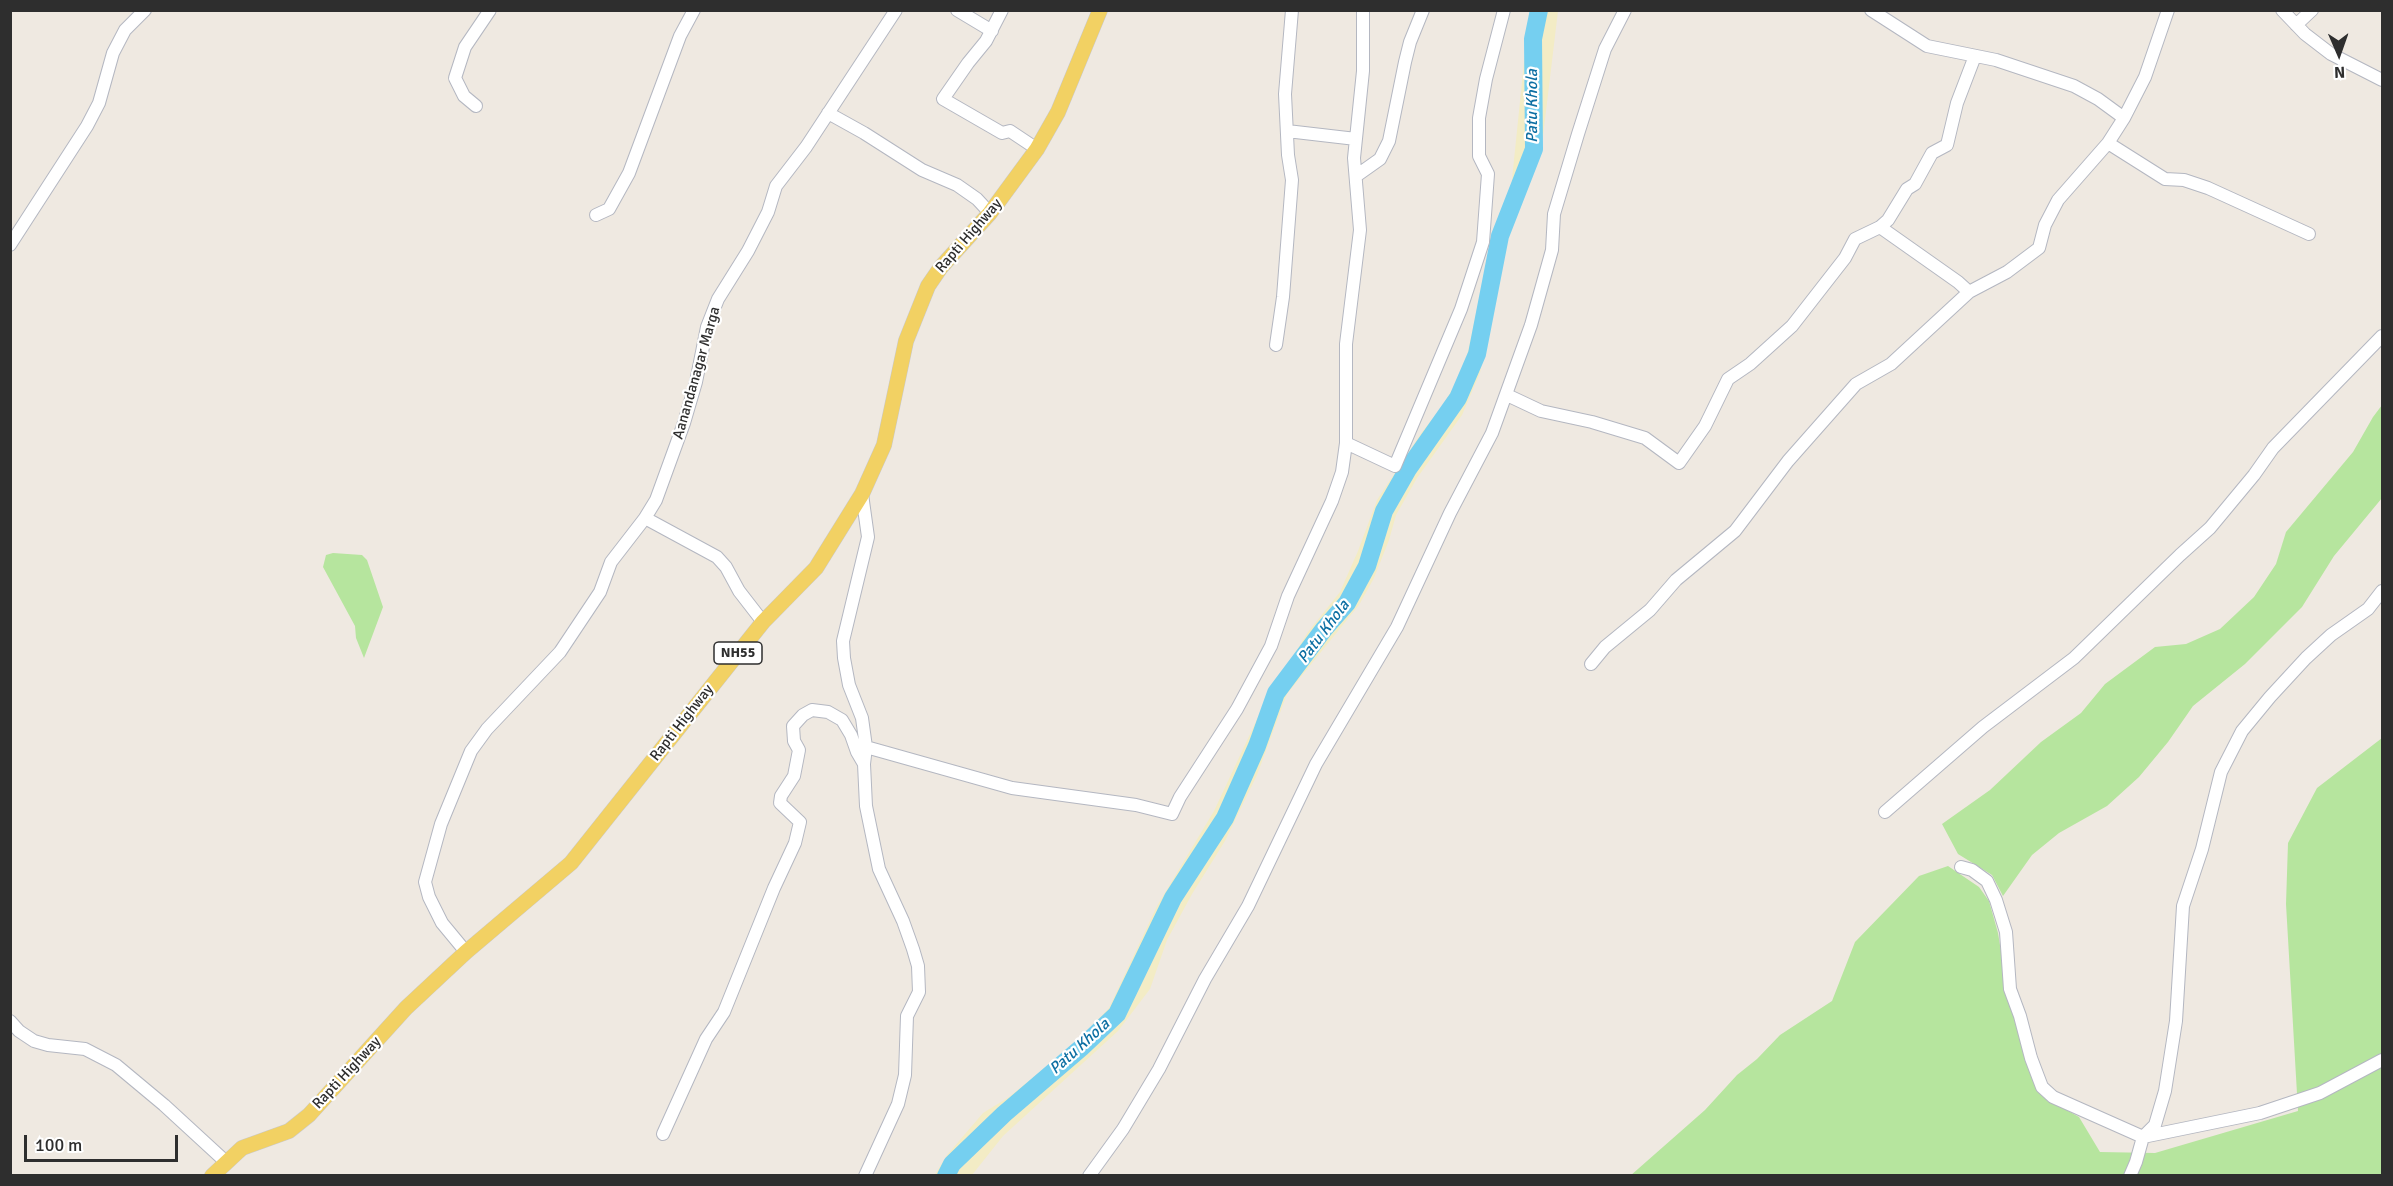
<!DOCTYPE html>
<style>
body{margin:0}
#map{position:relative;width:2393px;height:1186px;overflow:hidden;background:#efe9e1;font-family:Signika,sans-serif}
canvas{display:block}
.frame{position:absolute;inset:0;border:12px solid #2e2e2e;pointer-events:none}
.north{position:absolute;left:2309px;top:24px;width:60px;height:60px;-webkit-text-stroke:4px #fff;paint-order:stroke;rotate:178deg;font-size:16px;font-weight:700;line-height:24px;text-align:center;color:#2e2e2e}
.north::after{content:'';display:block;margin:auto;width:21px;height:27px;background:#2e2e2e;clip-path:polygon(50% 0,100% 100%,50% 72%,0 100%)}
.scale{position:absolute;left:24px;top:1135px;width:154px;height:27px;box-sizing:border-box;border:3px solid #2e2e2e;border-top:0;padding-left:8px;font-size:18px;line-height:21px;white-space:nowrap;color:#2e2e2e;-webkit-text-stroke:4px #fff;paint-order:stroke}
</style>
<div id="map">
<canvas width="2393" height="1186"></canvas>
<div class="frame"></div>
<div class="north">N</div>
<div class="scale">100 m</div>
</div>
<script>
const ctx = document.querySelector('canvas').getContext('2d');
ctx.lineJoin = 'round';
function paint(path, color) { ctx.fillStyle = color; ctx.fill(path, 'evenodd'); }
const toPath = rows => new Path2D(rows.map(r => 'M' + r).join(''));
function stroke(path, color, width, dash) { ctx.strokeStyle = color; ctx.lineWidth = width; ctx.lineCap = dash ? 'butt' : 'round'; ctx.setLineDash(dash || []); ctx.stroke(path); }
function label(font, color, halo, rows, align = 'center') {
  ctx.font = font + ' Signika,sans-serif'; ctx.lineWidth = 4.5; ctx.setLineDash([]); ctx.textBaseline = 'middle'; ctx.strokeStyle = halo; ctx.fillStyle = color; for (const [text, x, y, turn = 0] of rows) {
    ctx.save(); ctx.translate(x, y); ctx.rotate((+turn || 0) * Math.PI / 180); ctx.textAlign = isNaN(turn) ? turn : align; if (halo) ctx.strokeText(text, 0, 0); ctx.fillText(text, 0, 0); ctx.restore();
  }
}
paint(toPath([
 [2382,405,2382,498,2334,556,2302,607,2245,664,2193,706,2168,742,2139,777,2107,806,2059,833,2032,855,2003,896,1992,875,1958,854,1942,824,1990,790,2041,742,2081,713,2105,684,2155,647,2186,644,2220,629,2254,597,2276,564,2286,532,2353,452,2373,417],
 [333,553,362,555,367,560,383,607,364,658,356,638,355,626,323,567,326,555],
 [2382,738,2382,1175,1630,1176,1705,1110,1737,1075,1757,1059,1780,1035,1832,1001,1855,942,1919,876,1948,866,1979,887,1989,901,1998,933,2007,987,2025,1055,2042,1096,2079,1117,2100,1152,2155,1153,2298,1111,2286,904,2288,843,2317,788]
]), '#b6e59e');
paint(toPath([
 [1532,11,1558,11,1543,136,1528,183,1502,246,1480,373,1462,415,1417,478,1396,515,1389,540,1374,578,1359,605,1287,694,1257,775,1225,841,1192,894,1167,940,1150,989,1118,1031,1003,1136,972,1175,934,1176,947,1155,983,1113,1009,1097,1074,1044,1109,1008,1157,906,1214,811,1266,700,1308,632,1340,592,1358,551,1377,500,1422,432,1441,408,1464,370,1488,258,1511,189,1526,43]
]), '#f3ecc5');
stroke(toPath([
 [946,1176,952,1164,1004,1114,1081,1048,1117,1014,1173,898,1225,818,1257,746,1276,693,1324,629,1347,603,1367,566,1384,511,1408,469,1458,398,1477,354,1500,236,1534,149,1533,39,1539,10]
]), '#75cff0', 18);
const minor = toPath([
 [957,10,992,31],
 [1002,10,986,41,968,63,943,99,1002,133,1010,131,1037,149],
 [1871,10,1927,46,1996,60,2074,86,2098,99,2124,118],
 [2282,10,2305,34,2331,54,2382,80],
 [2296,25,2312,10],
 [476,106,464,96,455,78,465,47,490,10],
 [828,113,864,133,922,170,957,185,977,199,990,213],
 [1287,131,1356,139],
 [2108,143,2165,179,2184,180,2208,188,2309,234],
 [1356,176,1380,159,1389,141,1405,62,1410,42,1423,10],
 [596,215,609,209,629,173,680,36,694,10],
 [1880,227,1958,282,1969,292],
 [10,245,87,126,99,103,113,53,125,30,145,10],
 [1276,345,1283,297,1292,180,1288,155,1285,94,1292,10],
 [1507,395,1541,411,1592,422,1645,438,1679,463,1705,426,1728,379,1750,364,1792,326,1845,258,1855,239,1880,227,1888,220,1907,189,1915,184,1932,153,1947,145,1957,103,1975,56],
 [1346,443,1395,466,1461,309,1483,242,1488,174,1479,156,1479,118,1486,79,1504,10],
 [862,494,868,537,843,641,844,658,849,685,862,718,866,747,864,764,866,806,879,869,903,921,913,949,918,966,919,992,907,1016,905,1075,898,1104,865,1176],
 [645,518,717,557,726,567,739,591,763,622],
 [1591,664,1605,647,1650,610,1676,580,1735,531,1788,461,1856,384,1891,364,1969,292,2007,272,2039,248,2045,225,2058,200,2108,143,2124,118,2145,77,2168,10],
 [866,747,1012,788,1136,805,1172,814,1180,797,1237,709,1271,646,1288,596,1332,501,1342,472,1346,443,1346,344,1360,230,1354,158,1363,71,1363,10],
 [1885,812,1983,727,2074,658,2180,555,2210,528,2254,475,2273,448,2382,336],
 [1961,867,1972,870,1987,881,1996,900,2006,932,2010,989,2020,1016,2031,1058,2042,1087,2053,1097,2143,1137,2260,1113,2320,1093,2382,1060],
 [466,952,442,923,429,897,425,882,441,824,471,751,487,729,560,652,600,592,611,562,645,518,656,500,684,423,696,382,707,327,718,299,748,251,768,212,776,186,806,147,896,10],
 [10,1021,19,1031,34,1041,48,1045,85,1049,116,1065,164,1105,226,1162],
 [663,1134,706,1039,724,1012,774,888,795,843,800,822,780,803,781,796,794,776,799,750,794,741,793,726,803,715,812,710,828,712,842,720,851,735,857,752,864,764],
 [1089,1176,1123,1129,1159,1069,1205,979,1248,906,1316,764,1397,627,1450,513,1492,433,1531,325,1552,250,1554,214,1578,134,1605,49,1625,10],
 [2130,1176,2136,1162,2143,1137,2155,1125,2165,1091,2176,1021,2183,906,2202,849,2221,772,2242,731,2270,697,2306,658,2331,635,2368,609,2382,591]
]);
const major = toPath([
 [212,1176,242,1148,289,1131,309,1115,406,1008,466,952,571,863,763,622,816,568,862,494,884,445,906,341,928,286,941,267,990,213,1037,149,1058,112,1100,10]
]);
stroke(minor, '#b4b7c1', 14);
stroke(major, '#c9c9c9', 16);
stroke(minor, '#fff', 12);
stroke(major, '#f2d163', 15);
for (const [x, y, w] of [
 [738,653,48]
]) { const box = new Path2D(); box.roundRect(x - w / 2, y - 11, w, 22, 4.5); ctx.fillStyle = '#fff'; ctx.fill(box); stroke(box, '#2e2e2e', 1.5); }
label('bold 14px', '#2e2e2e', null, [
 ["NH55",738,653]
]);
label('15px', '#2e2e2e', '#fff', [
 ["Rapti Highway",969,236,-49],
 ["Aanandanagar Marga",697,373,-74],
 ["Rapti Highway",682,723,-52],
 ["Rapti Highway",347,1073,-47]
]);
label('italic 16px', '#0d6fa3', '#fff', [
 ["Patu Khola",1533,106,-90],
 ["Patu Khola",1324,632,-53],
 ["Patu Khola",1080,1047,-42]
]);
</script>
